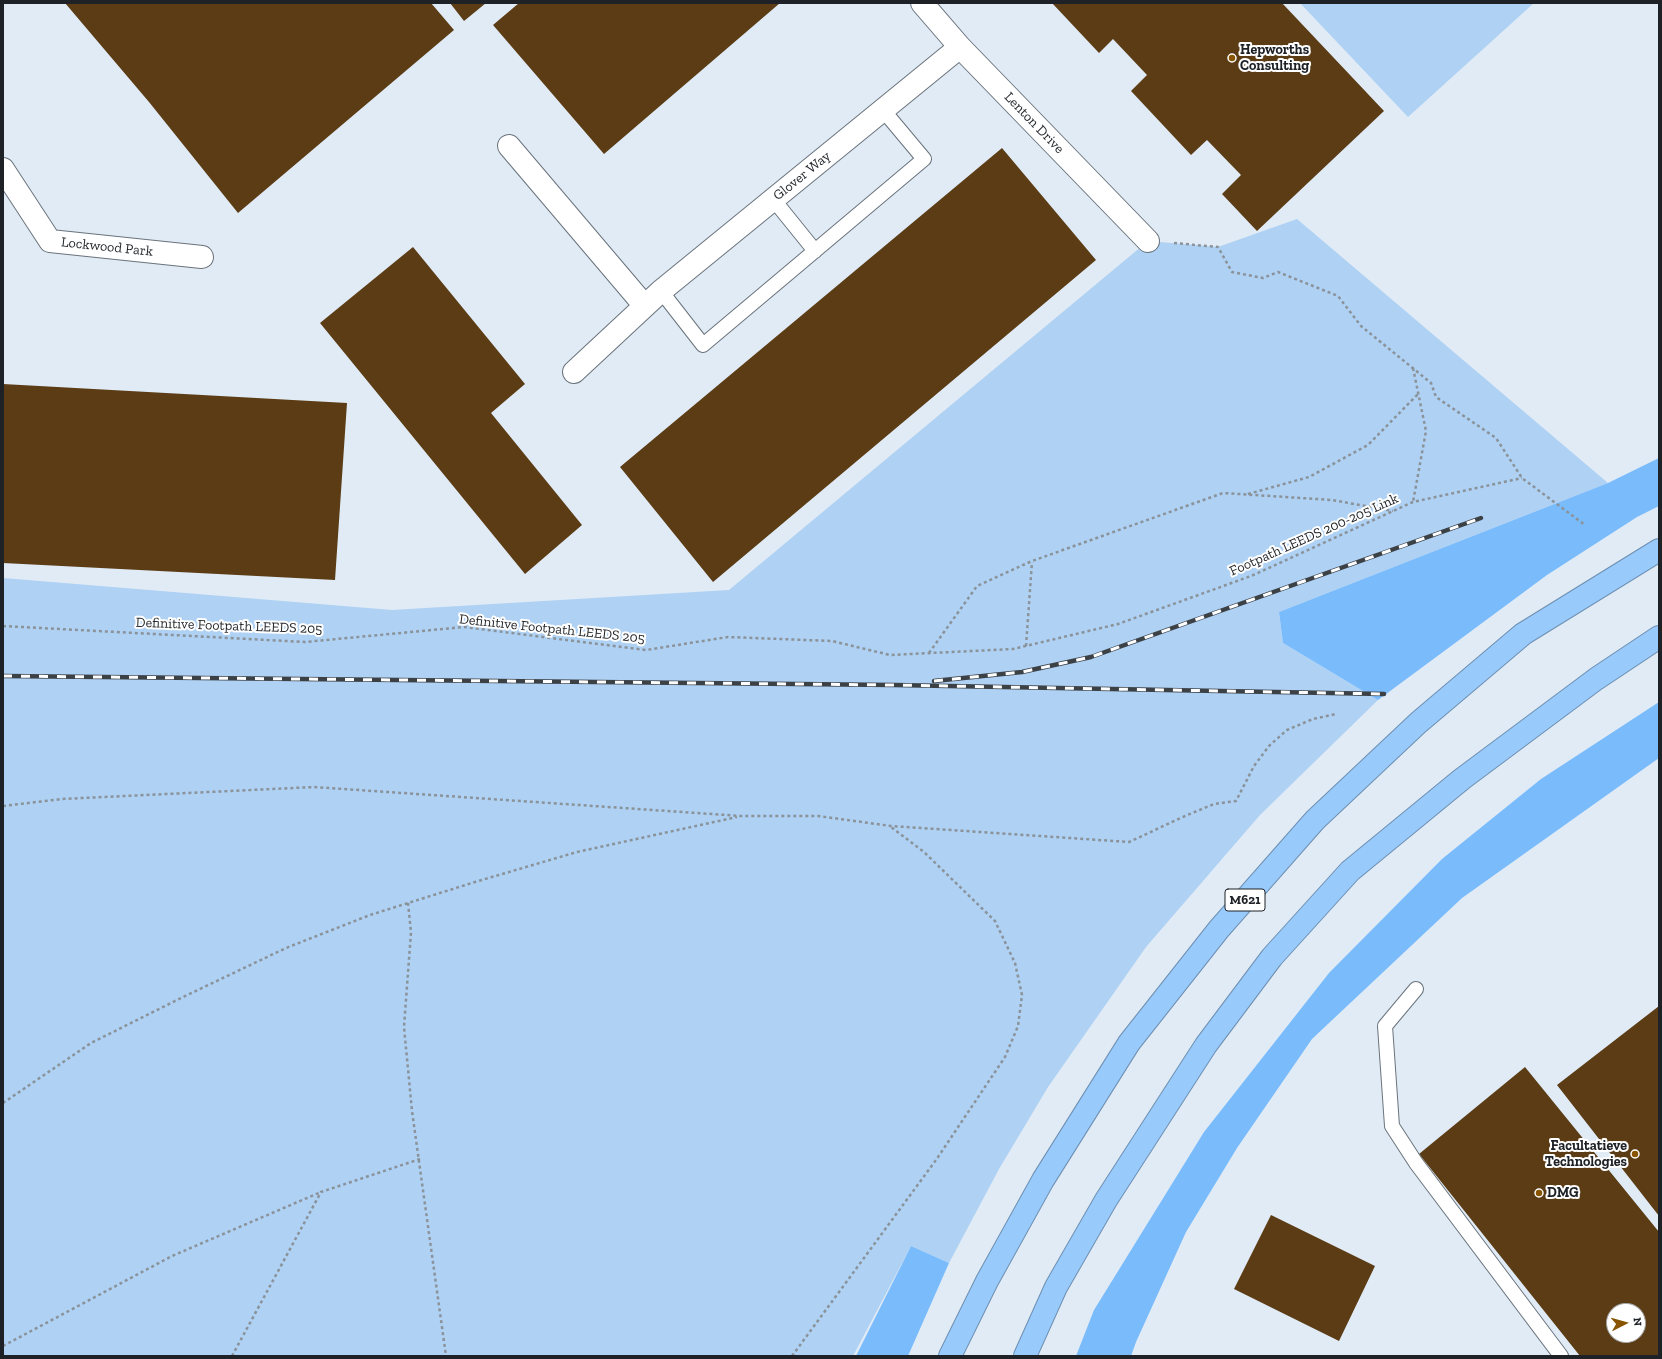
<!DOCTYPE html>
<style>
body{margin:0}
#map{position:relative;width:1662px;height:1359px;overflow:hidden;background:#e0ebf5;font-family:"Zilla Slab",serif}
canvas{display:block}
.frame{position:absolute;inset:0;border:4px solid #1e2226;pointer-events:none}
.north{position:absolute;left:1606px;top:1303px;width:40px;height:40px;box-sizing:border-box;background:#fff;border:1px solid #a5a7a8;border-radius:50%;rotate:84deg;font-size:11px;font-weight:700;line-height:16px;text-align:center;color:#1e2226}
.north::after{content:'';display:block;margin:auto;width:14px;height:18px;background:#885400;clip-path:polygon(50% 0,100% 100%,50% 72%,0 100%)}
</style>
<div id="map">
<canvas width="1662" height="1359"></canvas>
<div class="frame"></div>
<div class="north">N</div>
</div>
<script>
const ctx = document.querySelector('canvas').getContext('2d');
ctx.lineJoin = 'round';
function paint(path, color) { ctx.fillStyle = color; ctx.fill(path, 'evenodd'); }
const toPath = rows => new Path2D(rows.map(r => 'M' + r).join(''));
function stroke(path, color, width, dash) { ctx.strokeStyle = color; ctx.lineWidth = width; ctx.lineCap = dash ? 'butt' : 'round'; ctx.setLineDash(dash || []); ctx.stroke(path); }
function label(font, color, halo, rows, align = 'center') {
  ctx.font = font + ' "Zilla Slab",serif'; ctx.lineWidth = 4; ctx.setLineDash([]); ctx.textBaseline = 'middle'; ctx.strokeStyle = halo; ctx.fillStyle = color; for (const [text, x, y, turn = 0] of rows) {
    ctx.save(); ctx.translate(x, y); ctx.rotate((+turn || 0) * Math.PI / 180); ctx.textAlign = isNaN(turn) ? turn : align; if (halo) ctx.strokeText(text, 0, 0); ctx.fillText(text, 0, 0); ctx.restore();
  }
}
paint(toPath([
 [1300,3,1534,3,1408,117],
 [1297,219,1608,483,1279,612,1283,643,1378,700,1260,815,1146,947,1048,1087,999,1169,949,1263,911,1246,853,1356,3,1356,3,578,392,610,729,590,1148,241,1218,247]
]), '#aed1f4');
paint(toPath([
 [1659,458,1659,506,1637,517,1547,575,1378,700,1283,643,1279,612,1608,483],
 [1659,702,1659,758,1462,898,1312,1039,1237,1148,1186,1232,1136,1342,1131,1356,1076,1356,1094,1310,1204,1132,1329,973,1442,859,1541,779],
 [911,1246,949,1263,908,1356,856,1356]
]), '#79bbfb');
paint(toPath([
 [65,3,431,3,454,30,238,213,149,102],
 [450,3,486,3,464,21],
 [519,3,780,3,604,154,493,25],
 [1052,3,1282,3,1384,111,1257,231,1222,194,1241,175,1207,140,1191,155,1131,91,1147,75,1113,39,1099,53],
 [1002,148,1096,260,713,582,620,467],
 [413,247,525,384,491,413,582,525,525,574,320,323],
 [3,384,347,403,335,580,3,563],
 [1659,1006,1659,1216,1557,1085],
 [1525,1067,1659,1232,1659,1356,1580,1356,1419,1154],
 [1614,1311,1638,1311,1638,1335,1614,1335],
 [1271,1215,1375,1266,1339,1341,1234,1289]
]), '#5b3c15');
const service = toPath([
 [773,199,815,251],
 [661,291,703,345,924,159,883,110],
 [1416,989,1385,1026,1392,1126,1416,1163,1561,1356]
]);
const minor = toPath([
 [922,3,960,47,1148,241],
 [509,146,644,305],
 [3,169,50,241,202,257],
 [574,372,661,291,960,47]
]);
const motorway = toPath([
 [950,1356,987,1281,1043,1180,1129,1043,1219,929,1315,820,1418,723,1523,634,1659,550],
 [1025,1356,1056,1287,1106,1200,1206,1045,1272,957,1350,871,1462,779,1596,679,1659,637]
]);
stroke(service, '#6a737c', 16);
stroke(minor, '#6a737c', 24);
stroke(motorway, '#6d8fb1', 24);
stroke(toPath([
 [1174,243,1218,247,1232,272,1263,278,1278,272,1338,296,1361,326,1431,383,1436,397,1496,438,1522,478,1585,525],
 [1413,368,1426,431,1413,502],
 [1248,494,1309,477,1368,445,1418,394],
 [3,626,305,642,464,627,646,650,728,637,832,641,890,655,1013,649,1118,624,1251,576,1413,502,1522,478],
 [1026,646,1032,562],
 [929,653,977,586,1032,561,1223,493,1332,500,1393,511],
 [3,806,62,799,314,787,741,816,818,816,891,826,1129,842,1185,816,1214,804,1236,801,1254,766,1269,746,1287,730,1313,719,1336,714],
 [408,903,411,932,404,1027,412,1111,446,1356],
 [3,1103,91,1043,181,998,286,948,370,915,475,882,577,852,737,817],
 [3,1346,172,1256,321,1192],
 [232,1356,321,1192,420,1159],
 [792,1356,936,1160,1005,1057,1018,1026,1022,995,1015,963,995,921,924,852,891,827]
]), '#8b939a', 2.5, [3, 3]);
stroke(service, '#fff', 14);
stroke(minor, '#fff', 22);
stroke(motorway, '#98cafc', 22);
const rail = toPath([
 [3,676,894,685,1384,694],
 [934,681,1022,672,1091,657,1481,518]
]);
stroke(rail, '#3c4146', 4.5);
stroke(rail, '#fff', 3, [9]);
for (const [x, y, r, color] of [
 [1232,58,4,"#885400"],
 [1635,1154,4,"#885400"],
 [1539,1193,4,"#885400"]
]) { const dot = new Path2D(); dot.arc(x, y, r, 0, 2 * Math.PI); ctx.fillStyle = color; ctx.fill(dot); stroke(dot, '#fff', 1.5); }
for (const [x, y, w] of [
 [1245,900,40]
]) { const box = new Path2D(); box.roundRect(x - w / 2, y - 11, w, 22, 3); ctx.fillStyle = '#fff'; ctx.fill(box); stroke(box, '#1e2226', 1); }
label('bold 13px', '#1e2226', null, [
 ["M621",1245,900]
]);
label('bold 14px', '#1e2226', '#fff', [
 ["Hepworths",1240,50],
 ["Consulting",1240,66],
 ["Facultatieve",1627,1146,"right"],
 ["Technologies",1627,1162,"right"],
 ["DMG",1547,1193]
], 'left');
label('14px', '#1e2226', '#fff', [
 ["Lenton Drive",1034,123,46],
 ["Glover Way",802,176,-39],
 ["Lockwood Park",107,247,6],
 ["Footpath LEEDS 200-205 Link",1314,535,-24],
 ["Definitive Footpath LEEDS 205",229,626,2],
 ["Definitive Footpath LEEDS 205",552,629,6]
]);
</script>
